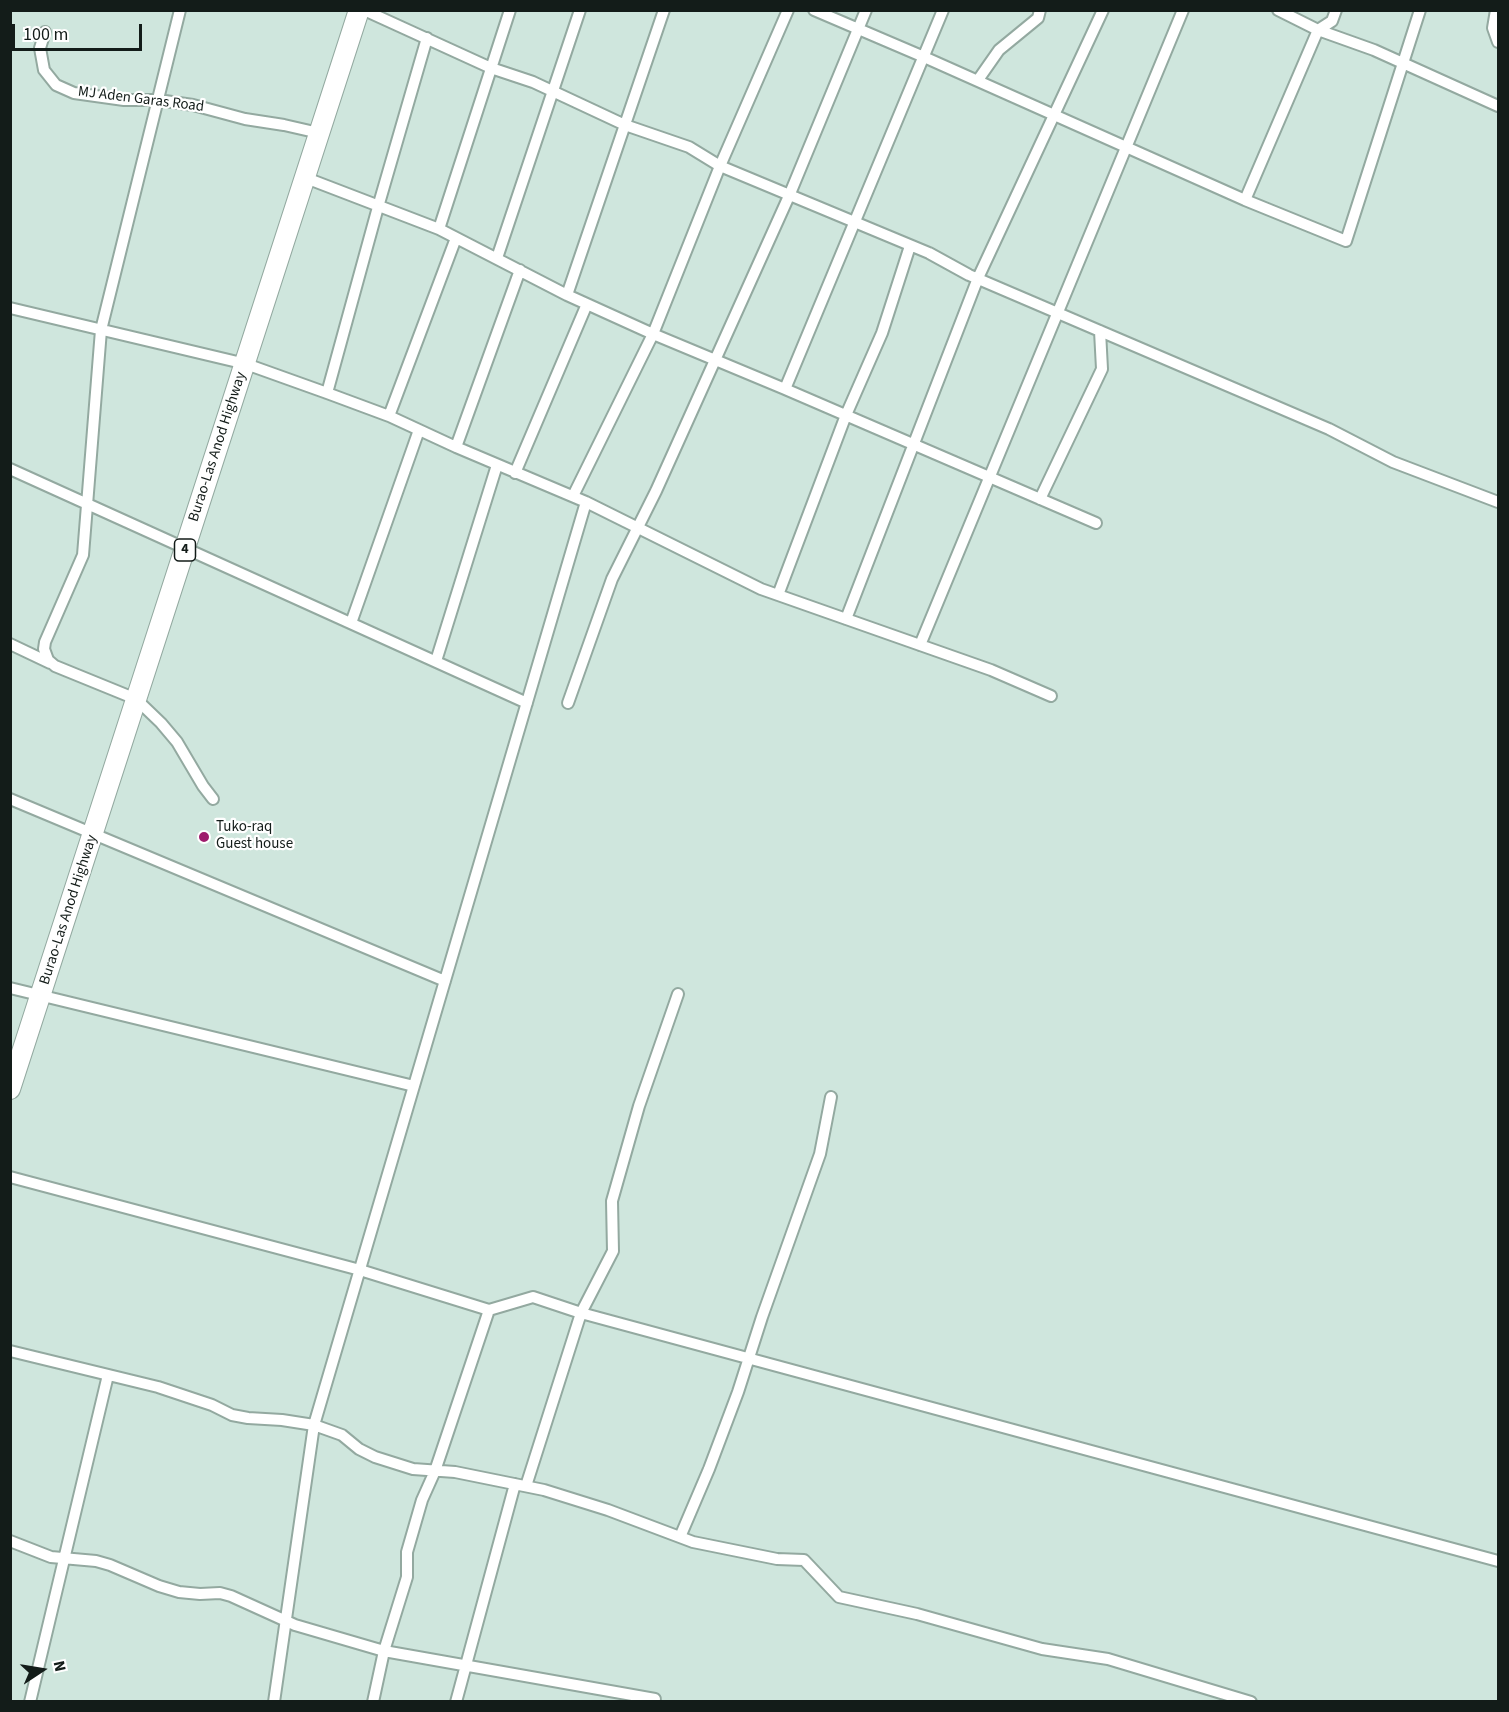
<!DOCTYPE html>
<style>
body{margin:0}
#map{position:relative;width:1509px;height:1712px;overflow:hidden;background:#cfe6dd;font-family:"Source Sans 3",sans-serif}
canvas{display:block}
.frame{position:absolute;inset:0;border:12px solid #131c19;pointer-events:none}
.north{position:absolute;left:12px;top:1640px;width:60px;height:60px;-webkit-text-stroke:4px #fff;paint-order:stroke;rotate:78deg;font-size:16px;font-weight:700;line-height:24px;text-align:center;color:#131c19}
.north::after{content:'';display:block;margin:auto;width:21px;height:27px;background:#131c19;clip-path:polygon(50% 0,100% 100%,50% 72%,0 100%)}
.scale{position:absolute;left:12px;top:24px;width:130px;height:27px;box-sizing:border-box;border:3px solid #131c19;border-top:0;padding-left:8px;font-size:18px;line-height:21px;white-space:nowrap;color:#131c19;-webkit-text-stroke:4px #fff;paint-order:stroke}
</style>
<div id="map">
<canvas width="1509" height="1712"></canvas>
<div class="frame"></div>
<div class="north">N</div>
<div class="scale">100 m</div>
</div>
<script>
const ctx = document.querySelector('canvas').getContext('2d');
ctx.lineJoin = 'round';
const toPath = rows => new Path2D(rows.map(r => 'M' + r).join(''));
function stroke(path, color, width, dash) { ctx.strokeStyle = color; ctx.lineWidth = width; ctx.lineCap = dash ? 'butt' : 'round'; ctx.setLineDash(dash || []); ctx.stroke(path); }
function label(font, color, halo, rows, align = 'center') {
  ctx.font = font + ' "Source Sans 3",sans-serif'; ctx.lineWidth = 4.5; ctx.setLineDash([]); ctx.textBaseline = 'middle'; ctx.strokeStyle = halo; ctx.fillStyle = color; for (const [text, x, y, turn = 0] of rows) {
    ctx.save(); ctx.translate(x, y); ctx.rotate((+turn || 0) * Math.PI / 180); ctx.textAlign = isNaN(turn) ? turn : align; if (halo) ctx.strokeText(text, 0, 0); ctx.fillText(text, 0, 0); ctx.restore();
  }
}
const street = toPath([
 [180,10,101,330,83,555,45,642,44,649,48,660,55,666,136,699,161,723,177,742,203,786,213,799],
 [364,10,491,68,533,82,625,125,689,147,720,166,929,253,969,275,1329,429,1393,462,1498,502],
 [814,10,924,57,1245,200,1346,241,1420,10],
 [943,10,785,389,1096,523],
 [1278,10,1318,30,1374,50,1498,106],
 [1496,10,1493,28,1498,42],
 [45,32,40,48,44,70,56,85,74,93,124,100,158,100,193,105,245,119,284,125,319,133],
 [978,80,999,50,1038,18,1040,10],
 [306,178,439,229,567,295,653,334,785,389],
 [1245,200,1318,30,1332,21,1336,10],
 [439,229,510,10],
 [497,258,580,10],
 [567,295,664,10],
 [10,308,246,364,327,393,389,416,456,447,586,502,761,589,991,670,1051,696],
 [327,393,378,207,427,38],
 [389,416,456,238],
 [456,447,520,270],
 [10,469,527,703],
 [515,473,587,304],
 [573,496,653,334,720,166,788,10],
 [1040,499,1102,369,1100,331],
 [778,595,846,415,882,333,910,246],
 [846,619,978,278,1103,10],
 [351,623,419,430],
 [10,644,50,663],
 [920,645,1183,10],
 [436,661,497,465],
 [568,703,612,579,656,491,789,196,866,10],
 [10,799,445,981],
 [10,988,414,1086],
 [678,994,639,1106,612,1201,613,1251,581,1313,1498,1561],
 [10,1177,360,1270,489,1310,533,1297,581,1313,526,1486],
 [10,1351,158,1387,212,1405,232,1415,248,1418,282,1420,314,1425,342,1435,359,1449,375,1457,413,1469,455,1472,544,1490,608,1510,693,1542,777,1559,804,1560,839,1597,917,1614,1042,1649,1108,1659,1251,1702],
 [680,1537,709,1469,738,1392,762,1317,820,1154,831,1097],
 [10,1541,51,1557,96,1561,110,1565,159,1586,179,1592,200,1594,220,1593,231,1596,295,1625,384,1651,655,1699],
 [30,1702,108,1375],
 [274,1702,314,1425,586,502],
 [373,1702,384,1651,407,1577,407,1552,422,1500,435,1471,489,1310],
 [456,1702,515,1484]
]);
const highway = toPath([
 [10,1089,359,10]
]);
stroke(street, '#93a9a0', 14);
stroke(highway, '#93a9a0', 22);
stroke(street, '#fff', 10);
stroke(highway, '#fff', 20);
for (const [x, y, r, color] of [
 [204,837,6,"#9e1b6c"]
]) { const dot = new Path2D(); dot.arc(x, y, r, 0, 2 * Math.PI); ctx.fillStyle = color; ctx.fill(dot); stroke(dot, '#fff', 2); }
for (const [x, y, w] of [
 [185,550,21]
]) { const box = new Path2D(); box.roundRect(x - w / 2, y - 11, w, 22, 4.5); ctx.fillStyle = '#fff'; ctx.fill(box); stroke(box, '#131c19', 1.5); }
label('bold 14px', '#131c19', null, [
 ["4",185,550]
]);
label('15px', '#131c19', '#fff', [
 ["MJ Aden Garas Road",141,100,7],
 ["Burao-Las Anod Highway",218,447,-72],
 ["Burao-Las Anod Highway",69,910,-72]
]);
label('15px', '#131c19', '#fff', [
 ["Tuko-raq",216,828],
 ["Guest house",216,845]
], 'left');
</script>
